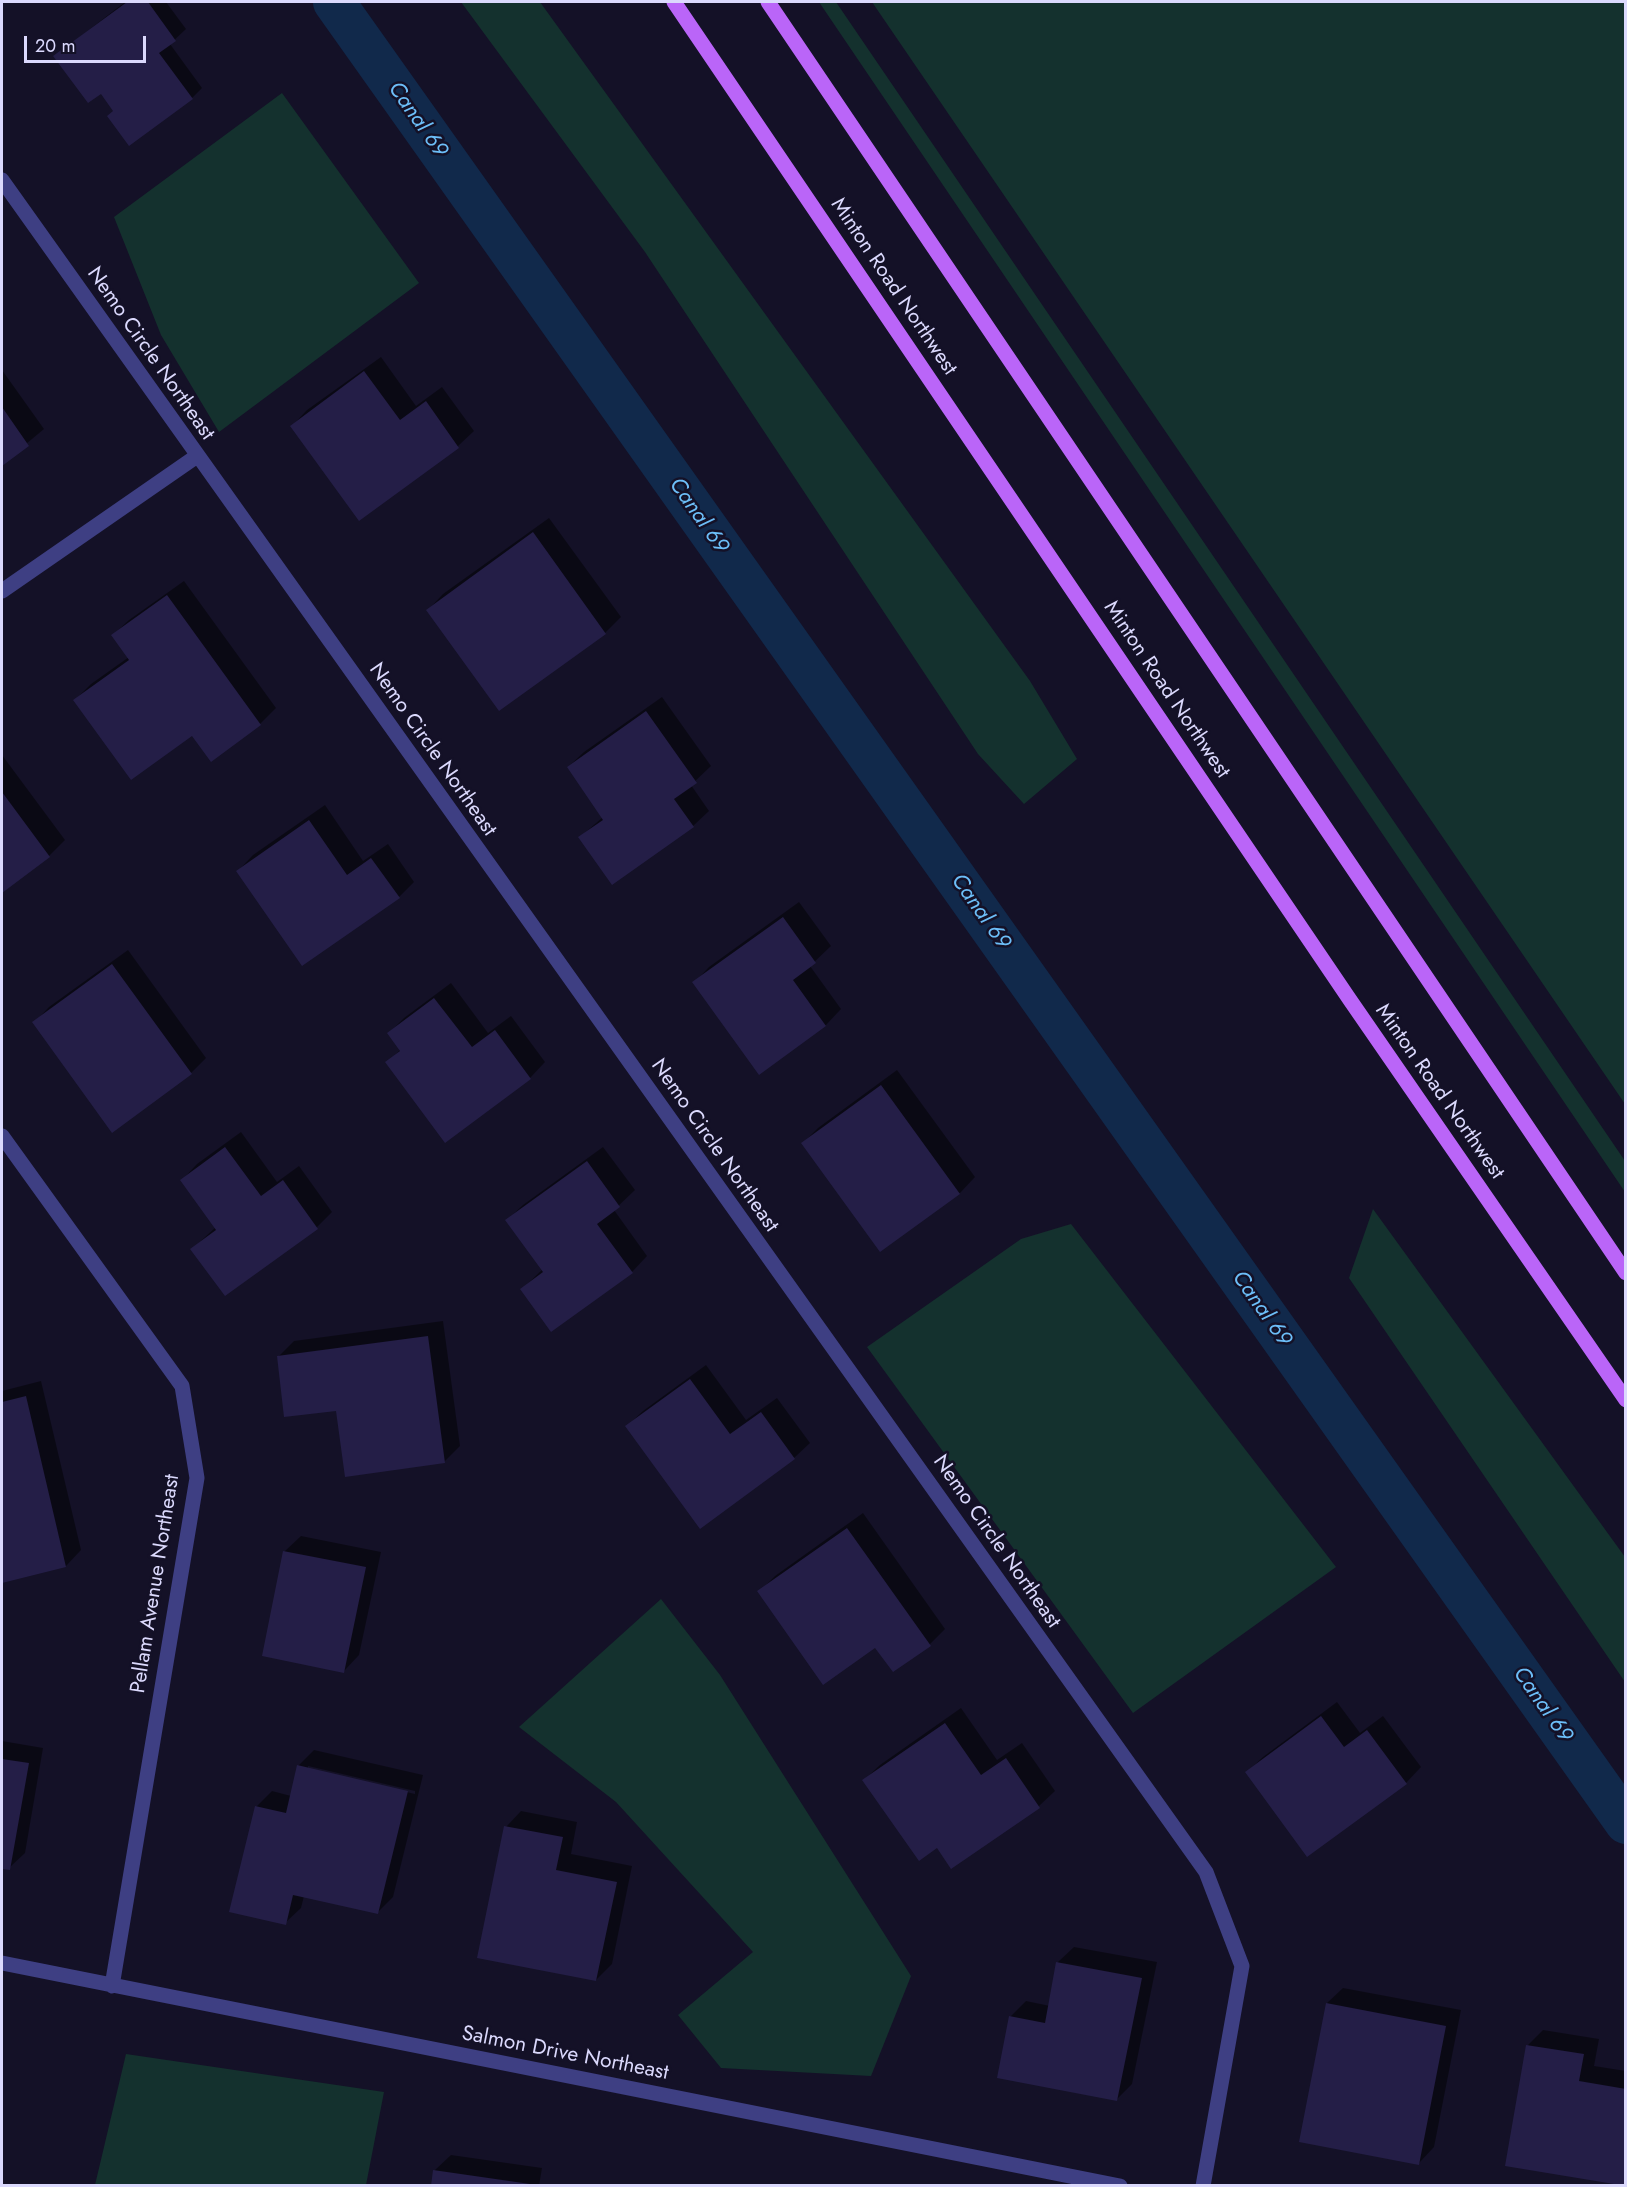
<!DOCTYPE html>
<style>
body{margin:0}
#map{position:relative;width:1627px;height:2187px;overflow:hidden;background:#141127;font-family:Jost,sans-serif}
canvas{display:block}
.frame{position:absolute;inset:0;border:3px solid #dbd9fd;pointer-events:none}
.scale{position:absolute;left:24px;top:36px;width:122px;height:27px;box-sizing:border-box;border:3px solid #dbd9fd;border-top:0;padding-left:8px;font-size:18px;line-height:21px;white-space:nowrap;color:#dbd9fd;-webkit-text-stroke:4px #141127;paint-order:stroke}
</style>
<div id="map">
<canvas width="1627" height="2187"></canvas>
<div class="frame"></div>
<div class="scale">20 m</div>
</div>
<script>
const ctx = document.querySelector('canvas').getContext('2d');
ctx.lineJoin = 'round';
function paint(path, color) { ctx.fillStyle = color; ctx.fill(path, 'evenodd'); }
const toPath = rows => new Path2D(rows.map(r => 'M' + r).join(''));
function stroke(path, color, width, dash) { ctx.strokeStyle = color; ctx.lineWidth = width; ctx.lineCap = dash ? 'butt' : 'round'; ctx.setLineDash(dash || []); ctx.stroke(path); }
function label(font, color, halo, rows, align = 'center') {
  ctx.font = font + ' Jost,sans-serif'; ctx.lineWidth = 5; ctx.setLineDash([]); ctx.textBaseline = 'middle'; ctx.strokeStyle = halo; ctx.fillStyle = color; for (const [text, x, y, turn = 0] of rows) {
    ctx.save(); ctx.translate(x, y); ctx.rotate((+turn || 0) * Math.PI / 180); ctx.textAlign = isNaN(turn) ? turn : align; if (halo) ctx.strokeText(text, 0, 0); ctx.fillText(text, 0, 0); ctx.restore();
  }
}
paint(toPath([
 [461,2,540,2,1030,681,1077,759,1024,804,978,754,645,252],
 [819,2,836,2,1625,1161,1625,1192],
 [872,2,1625,2,1625,1104],
 [282,93,419,283,219,432,161,335,114,217],
 [1373,1209,1625,1557,1625,1682,1349,1278],
 [1071,1224,1336,1567,1133,1713,867,1347,1021,1239],
 [661,1599,720,1675,911,1976,871,2076,721,2068,678,2015,753,1952,616,1802,519,1727],
 [126,2054,384,2092,366,2185,95,2185]
]), '#14312e');
paint(toPath([
 [125,2,166,2,186,29,170,44,202,88,192,98,115,110,101,92,55,56],
 [381,357,416,406,442,387,474,431,458,446,359,519,292,426,307,410],
 [2,370,44,429,2,464],
 [549,518,621,617,605,633,500,709,428,610,443,594],
 [184,581,276,708,260,724,192,734,75,700,91,684,129,657,113,635,129,620],
 [662,697,711,766,691,785,709,811,693,826,580,837,603,817,568,767,584,752],
 [2,755,65,840,49,856,2,891],
 [325,805,363,861,388,844,414,882,399,897,238,871,253,855],
 [799,902,831,946,810,966,841,1009,826,1025,759,1073,694,983,709,967],
 [128,950,206,1058,191,1073,34,1023,49,1007],
 [451,983,488,1033,511,1016,545,1062,530,1078,387,1063,401,1049,389,1033,404,1018],
 [897,1070,975,1177,960,1193,880,1250,803,1143,818,1128],
 [241,1132,277,1182,299,1166,332,1212,317,1227,192,1249,216,1227,182,1180,197,1164],
 [603,1147,635,1190,614,1210,647,1256,632,1272,522,1289,543,1269,507,1220,523,1205],
 [443,1321,460,1446,444,1462,337,1409,278,1357,294,1341],
 [706,1365,746,1420,777,1398,810,1443,794,1458,627,1426,643,1411],
 [41,1381,81,1550,66,1566,2,1581,2,1391],
 [863,1513,945,1629,930,1644,876,1645,759,1592,775,1576],
 [301,1536,381,1552,359,1655,344,1671,263,1655,285,1551],
 [1337,1702,1360,1733,1383,1716,1421,1767,1406,1783,1247,1772,1263,1757],
 [961,1708,997,1760,1022,1743,1055,1791,1039,1806,952,1867,937,1846,864,1780,880,1765],
 [2,1741,43,1748,25,1853,9,1868,2,1867],
 [314,1750,423,1775,393,1897,377,1913,304,1896,301,1908,285,1923,256,1807,272,1791,291,1796,298,1766],
 [308,1766,415,1791,415,1794,308,1769],
 [521,1811,577,1822,571,1854,632,1866,612,1964,596,1980,506,1827],
 [1074,1947,1157,1962,1132,2084,1117,2099,1010,2017,1026,2001,1050,2006,1058,1962],
 [1343,1988,1461,2010,1434,2147,1419,2163,1327,2003],
 [1543,2030,1599,2039,1594,2066,1626,2071,1626,2185,1528,2045],
 [451,2155,542,2168,539,2186,432,2186,435,2170]
]), '#0007');
stroke(toPath([
 [334,2,1626,1823]
]), '#11294b', 42);
paint(toPath([
 [127,2,148,2,176,41,159,53,193,99,129,146,107,116,113,111,101,94,88,103,53,56],
 [364,371,400,420,426,401,459,448,359,521,290,426],
 [2,407,29,446,2,466],
 [533,532,606,634,499,711,426,610],
 [167,595,261,725,211,762,192,736,131,780,73,700,129,660,111,635],
 [646,711,697,783,674,799,694,827,612,885,578,837,603,820,567,767],
 [2,792,50,857,2,893],
 [309,820,347,875,371,858,400,898,302,966,236,871],
 [783,917,816,963,793,980,826,1026,759,1075,692,982],
 [112,964,192,1074,112,1133,32,1022],
 [434,998,472,1047,495,1030,531,1079,445,1143,385,1062,400,1051,387,1033],
 [881,1085,960,1194,880,1252,801,1143],
 [225,1147,261,1196,283,1180,318,1229,225,1296,190,1249,216,1230,180,1180],
 [587,1161,620,1207,597,1224,633,1273,551,1332,520,1289,543,1272,505,1220],
 [428,1336,445,1463,345,1477,336,1411,284,1417,277,1356],
 [690,1379,730,1434,761,1412,795,1459,700,1529,625,1426],
 [26,1396,66,1567,2,1583,2,1402],
 [847,1528,931,1646,893,1672,875,1648,823,1685,757,1591],
 [283,1551,366,1567,344,1673,262,1656],
 [1321,1716,1344,1747,1367,1730,1407,1784,1307,1857,1245,1772],
 [945,1723,981,1775,1006,1758,1040,1808,951,1869,937,1848,919,1861,862,1780],
 [2,1759,29,1763,10,1870,2,1869],
 [297,1765,408,1791,378,1914,293,1895,286,1925,229,1912,255,1806,286,1813],
 [504,1826,563,1837,556,1870,617,1882,596,1981,477,1958],
 [1056,1962,1142,1978,1117,2101,997,2078,1009,2016,1045,2023],
 [1326,2003,1446,2026,1419,2165,1299,2142],
 [1526,2045,1584,2054,1579,2081,1626,2089,1626,2186,1505,2166],
 [433,2170,530,2184,530,2186,431,2186]
]), '#241e47');
stroke(toPath([
 [2,180,1206,1872,1242,1966,1203,2186],
 [2,591,197,456],
 [2,1136,182,1386,197,1478,112,1986],
 [2,1963,1120,2186]
]), '#3e3f83', 15);
stroke(toPath([
 [674,2,1350,1000,1626,1400],
 [768,2,1626,1273]
]), '#ba65f8', 15);
label('21px', '#dbd9fd', '#141127', [
 ["Minton Road Northwest",893,287,56],
 ["Nemo Circle Northeast",150,354,55],
 ["Minton Road Northwest",1166,690,56],
 ["Nemo Circle Northeast",432,750,55],
 ["Minton Road Northwest",1439,1092,55],
 ["Nemo Circle Northeast",714,1146,55],
 ["Nemo Circle Northeast",996,1542,55],
 ["Pellam Avenue Northeast",156,1584,-81],
 ["Salmon Drive Northeast",565,2054,11]
]);
label('italic 22px', '#6cbef8', '#141127', [
 ["Canal 69",417,120,55],
 ["Canal 69",698,516,55],
 ["Canal 69",980,912,55],
 ["Canal 69",1261,1309,55],
 ["Canal 69",1542,1705,55]
]);
</script>
